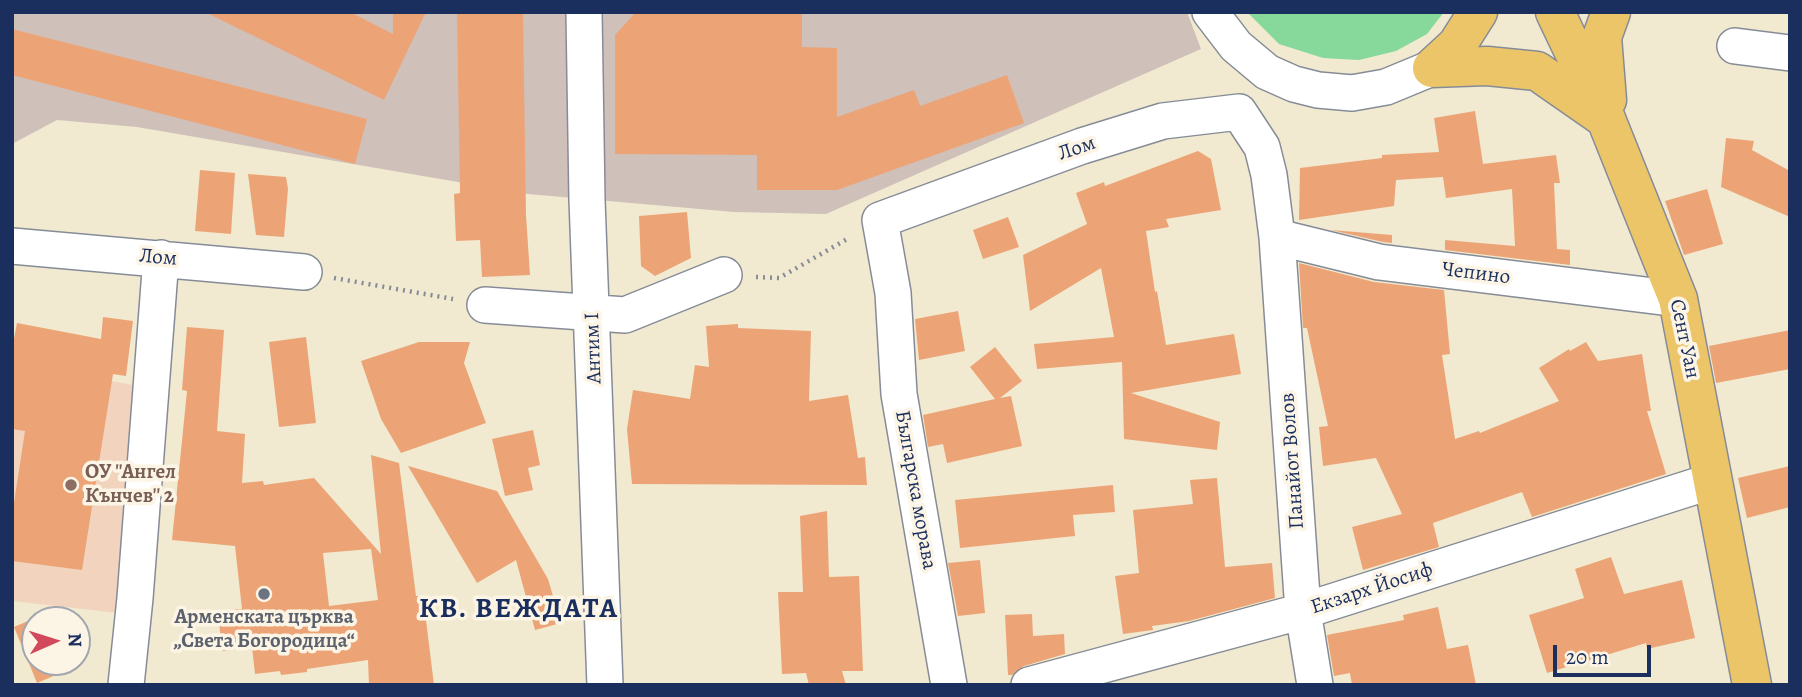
<!DOCTYPE html>
<meta charset="utf-8">
<style>
body{margin:0}
#map{position:relative;width:1802px;height:697px;overflow:hidden;background:#f1ead0;font-family:Alegreya,serif}
canvas{display:block}
.frame{position:absolute;inset:0;border:14px solid #1b2f5e;pointer-events:none}
.north{position:absolute;left:21px;top:606px;width:70px;height:70px;box-sizing:border-box;background:#fcf5e5;border:2px solid #a2a6af;border-radius:50%;rotate:87deg;font-size:19px;font-weight:700;line-height:28px;text-align:center;color:#1b2f5e}
.north::after{content:'';display:block;margin:auto;width:24px;height:32px;background:#d1495b;clip-path:polygon(50% 0,100% 100%,50% 72%,0 100%)}
.scale{position:absolute;left:1553px;top:645px;width:98px;height:32px;box-sizing:border-box;border:4px solid #1b2f5e;border-top:0;padding-left:9px;font-size:21px;line-height:24px;white-space:nowrap;color:#1b2f5e;-webkit-text-stroke:5px #fcf5e5;paint-order:stroke}
</style>
<div id="map">
<canvas width="1802" height="697"></canvas>
<div class="frame"></div>
<div class="north">N</div>
<div class="scale">20 m</div>
</div>
<script>
const ctx = document.querySelector('canvas').getContext('2d');
ctx.lineJoin = 'round';
function paint(path, color) { ctx.fillStyle = color; ctx.fill(path, 'evenodd'); }
const toPath = rows => new Path2D(rows.map(r => 'M' + r).join(''));
function stroke(path, color, width, dash) { ctx.strokeStyle = color; ctx.lineWidth = width; ctx.lineCap = dash ? 'butt' : 'round'; ctx.setLineDash(dash || []); ctx.stroke(path); }
function label(font, color, halo, rows, align = 'center') {
  ctx.font = font + ' Alegreya,serif'; ctx.lineWidth = 7; ctx.setLineDash([]); ctx.textBaseline = 'middle'; ctx.strokeStyle = halo; ctx.fillStyle = color; for (const [text, x, y, turn = 0] of rows) {
    ctx.save(); ctx.translate(x, y); ctx.rotate((+turn || 0) * Math.PI / 180); ctx.textAlign = isNaN(turn) ? turn : align; if (halo) ctx.strokeText(text, 0, 0); ctx.fillText(text, 0, 0); ctx.restore();
  }
}
paint(toPath([
 [12,366,76,374,138,386,118,613,12,601]
]), '#f2d4be');
paint(toPath([
 [12,12,1187,12,1201,49,826,214,734,212,528,194,137,127,57,120,12,144]
]), '#cfc0ba');
paint(toPath([
 [1247,12,1444,12,1427,34,1396,51,1359,60,1323,58,1279,44]
]), '#86d99b');
paint(toPath([
 [205,12,350,12,393,34,393,12,426,12,384,100],
 [457,12,523,12,526,215,530,275,482,277,480,240,456,241,454,194,460,193],
 [636,12,802,13,802,47,837,48,837,117,914,90,920,106,1007,75,1024,123,837,190,757,190,757,155,615,154,615,35],
 [12,29,367,119,355,164,12,75],
 [1475,111,1483,164,1556,155,1560,183,1554,183,1557,249,1570,250,1570,265,1445,250,1445,240,1515,246,1512,189,1446,198,1443,177,1396,180,1394,206,1299,220,1300,168,1382,158,1382,155,1439,152,1434,118],
 [1726,138,1754,141,1752,150,1790,171,1790,217,1721,187],
 [1198,151,1211,159,1221,210,1166,219,1169,227,1146,231,1155,292,1157,291,1166,345,1234,334,1241,374,1131,393,1220,422,1217,450,1124,439,1122,362,1037,369,1034,344,1114,337,1101,268,1030,311,1023,255,1087,224,1076,193,1104,182,1105,186],
 [200,170,235,173,231,234,195,231],
 [248,174,286,177,288,189,284,237,256,235],
 [1707,189,1723,244,1684,255,1665,201],
 [687,212,691,258,655,276,641,266,639,216],
 [1008,217,1019,247,983,259,973,230],
 [1331,230,1392,235,1392,243,1383,242],
 [1299,263,1374,282,1444,290,1450,354,1442,355,1455,439,1479,431,1480,433,1559,401,1539,368,1569,349,1570,351,1586,342,1598,361,1642,354,1651,411,1647,411,1666,474,1532,517,1522,492,1433,523,1439,547,1363,570,1352,527,1402,514,1376,458,1323,466,1319,427,1328,426,1307,328,1303,328],
 [958,311,965,351,919,360,915,319],
 [103,317,133,321,126,376,113,374,82,570,12,561,12,516,25,431,12,429,12,349,17,323,101,339],
 [738,324,738,328,811,331,809,401,848,395,858,458,865,457,867,485,632,484,627,429,633,390,690,399,695,365,709,367,706,326],
 [187,327,224,330,217,431,245,434,242,483,263,481,264,485,314,478,381,554,371,455,399,463,416,596,423,596,434,685,369,685,368,660,307,669,307,672,281,675,280,671,255,674,252,647,222,651,218,611,242,609,235,546,172,540,187,391,182,390],
 [371,549,378,600,329,606,323,553],
 [1790,330,1790,369,1716,383,1709,346],
 [306,337,316,423,279,427,269,342],
 [419,342,470,342,464,363,486,423,401,453,381,419,361,361],
 [995,347,1022,381,1000,398,1011,396,1022,446,947,463,943,444,928,447,923,415,995,399,970,367],
 [533,430,540,465,528,468,533,490,505,496,492,439],
 [408,466,497,491,548,579,561,623,535,630,516,560,477,583],
 [1790,466,1790,507,1747,518,1738,478],
 [1217,478,1225,567,1272,563,1275,598,1189,621,1152,626,1153,630,1123,634,1115,576,1139,573,1133,510,1193,504,1190,480],
 [1113,485,1115,512,1073,515,1075,536,960,548,955,500],
 [827,511,829,577,859,576,863,671,842,671,846,685,809,685,806,673,782,674,778,592,803,592,800,516],
 [1611,557,1624,594,1682,580,1695,638,1647,649,1646,643,1547,673,1529,615,1584,598,1575,569],
 [980,560,985,613,958,616,948,563],
 [1438,607,1447,649,1468,645,1476,685,1352,685,1350,673,1334,676,1327,635,1404,620,1403,615],
 [51,611,55,620,35,620,35,662,73,662,75,667,37,683,14,627],
 [1032,614,1033,636,1064,634,1065,654,1024,666,1012,675,1008,675,1005,615]
]), '#eca477');
const minor = toPath([
 [584,12,587,200,605,685],
 [1210,12,1236,46,1267,72,1294,84,1318,90,1352,93,1386,87,1432,68],
 [1735,46,1790,53],
 [1277,237,1379,262,1678,299],
 [12,246,304,272],
 [485,305,625,315,724,275],
 [126,685,135,598,161,258],
 [949,685,899,394,893,293,880,220,1082,146,1163,121,1239,112,1262,147,1269,175,1277,237,1303,611,1315,685],
 [1029,685,1303,611,1712,481]
]);
const major = toPath([
 [1555,12,1606,119,1678,299,1752,685],
 [1432,68,1487,66,1537,71,1606,119],
 [1432,68,1457,45,1478,12],
 [1607,100,1602,37,1611,12]
]);
stroke(minor, '#868c97', 38);
stroke(major, '#868c97', 41);
stroke(toPath([
 [756,277,779,278,849,238],
 [334,278,453,299]
]), '#868c97', 4.5, [2, 5]);
stroke(minor, '#fff', 35);
stroke(major, '#ecc569', 38);
for (const [x, y, r, color] of [
 [71,485,7,"#8d6e63"],
 [264,594,7,"#6b7280"]
]) { const dot = new Path2D(); dot.arc(x, y, r, 0, 2 * Math.PI); ctx.fillStyle = color; ctx.fill(dot); stroke(dot, '#fcf5e5', 2.5); }
label('21px', '#1b2f5e', '#fcf5e5', [
 ["Лом",1077,149,-19],
 ["Лом",158,258,5],
 ["Чепино",1476,274,7],
 ["Сент Уан",1684,339,78],
 ["Антим I",594,348,-92],
 ["Панайот Волов",1293,461,-94],
 ["Българска морава",915,490,80],
 ["Екзарх Йосиф",1372,589,-18]
]);
label('bold 21px', '#785e54', '#fcf5e5', [
 ["ОУ ''Ангел",85,473],
 ["Кънчев'' 2",85,497]
], 'left');
label('bold 21px', '#5b616d', '#fcf5e5', [
 ["Арменската църква",264,618],
 ["„Света Богородица“",264,642]
]);
ctx.letterSpacing = '2px';
label('bold 28px', '#1b2f5e', '#fcf5e5', [
 ["КВ. ВЕЖДАТА",519,610]
]);
ctx.letterSpacing = '0px';
</script>
